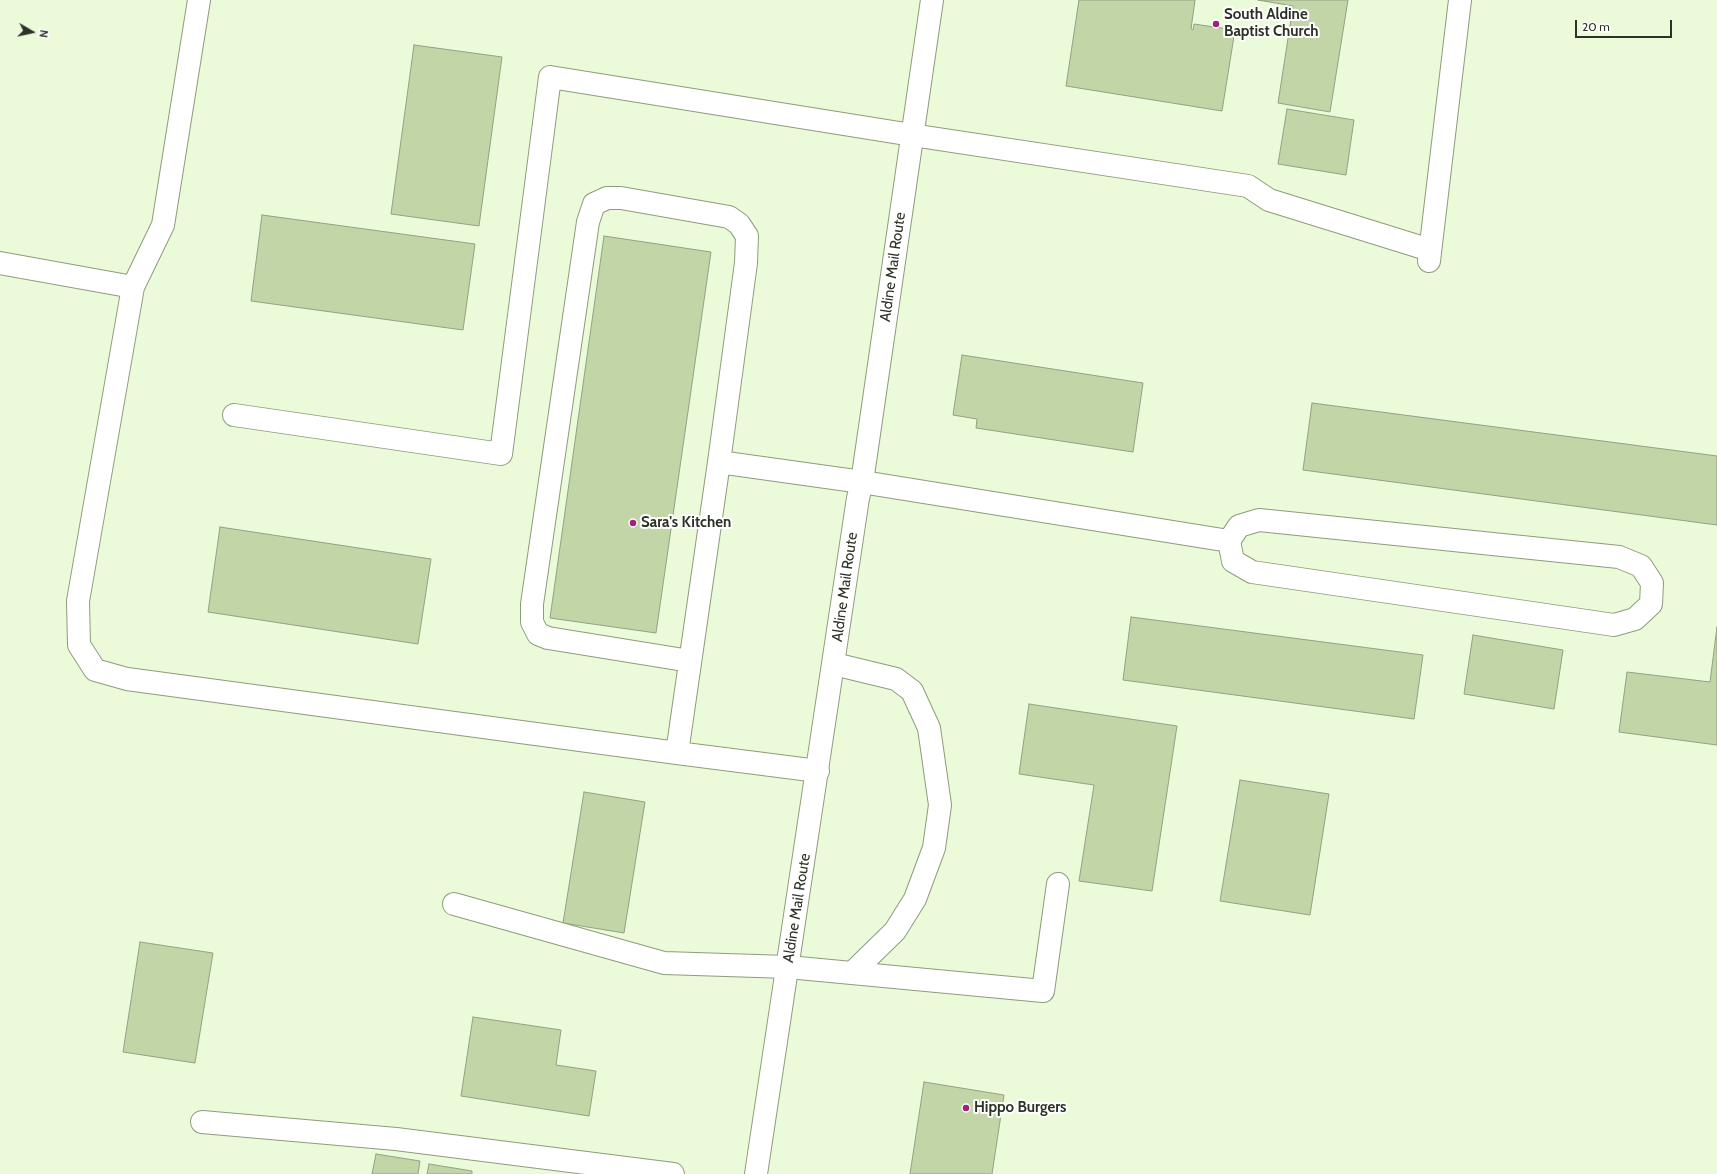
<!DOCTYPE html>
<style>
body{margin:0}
#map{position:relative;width:1717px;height:1174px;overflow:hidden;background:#ebfad9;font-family:Cabin,sans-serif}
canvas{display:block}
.north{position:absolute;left:12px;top:12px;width:40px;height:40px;-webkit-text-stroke:3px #fff;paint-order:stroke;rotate:99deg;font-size:11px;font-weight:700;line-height:16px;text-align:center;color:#2d3226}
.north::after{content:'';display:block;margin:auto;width:14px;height:18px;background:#2d3226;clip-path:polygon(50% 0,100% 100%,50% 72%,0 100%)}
.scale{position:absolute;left:1575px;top:20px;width:97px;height:18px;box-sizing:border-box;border:2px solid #2d3226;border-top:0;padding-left:5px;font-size:12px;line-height:14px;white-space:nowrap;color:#2d3226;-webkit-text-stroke:3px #fff;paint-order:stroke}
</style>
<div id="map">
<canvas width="1717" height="1174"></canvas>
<div class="north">N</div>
<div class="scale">20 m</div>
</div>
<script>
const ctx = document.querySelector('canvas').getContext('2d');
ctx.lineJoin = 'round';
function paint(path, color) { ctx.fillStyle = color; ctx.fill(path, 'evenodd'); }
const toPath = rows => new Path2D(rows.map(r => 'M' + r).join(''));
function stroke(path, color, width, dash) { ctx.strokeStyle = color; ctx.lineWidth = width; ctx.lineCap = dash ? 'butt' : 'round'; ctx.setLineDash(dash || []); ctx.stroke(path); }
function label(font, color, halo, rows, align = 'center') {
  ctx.font = font + ' Cabin,sans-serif'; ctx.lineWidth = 4; ctx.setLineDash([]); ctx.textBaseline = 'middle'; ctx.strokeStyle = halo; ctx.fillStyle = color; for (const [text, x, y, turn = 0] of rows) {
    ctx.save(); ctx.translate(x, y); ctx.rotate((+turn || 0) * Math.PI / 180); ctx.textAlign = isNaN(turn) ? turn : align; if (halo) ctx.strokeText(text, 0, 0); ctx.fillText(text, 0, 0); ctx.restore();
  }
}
const building = toPath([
 [1079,0,1195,0,1191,29,1193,30,1194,24,1235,30,1222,111,1066,86,1079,0],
 [1258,0,1348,0,1330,112,1278,103,1293,6,1258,0],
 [414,45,502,57,479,226,391,214,414,45],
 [1287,109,1354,120,1346,175,1278,164,1287,109],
 [262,215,475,244,463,330,251,301,262,215],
 [604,236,711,252,656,633,550,618,604,236],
 [962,355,1143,383,1133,452,976,428,977,419,953,415,962,355],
 [1312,403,1717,456,1717,525,1303,470,1312,403],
 [220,527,431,559,418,644,208,612,220,527],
 [1131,617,1423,655,1414,719,1123,680,1131,617],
 [1717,627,1717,745,1619,732,1627,672,1710,682,1717,627],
 [1473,635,1563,650,1554,709,1464,694,1473,635],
 [1029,704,1177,726,1152,891,1079,881,1094,785,1019,774,1029,704],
 [1240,780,1329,794,1310,915,1220,901,1240,780],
 [584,792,645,802,624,933,563,923,584,792],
 [140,942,213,953,195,1063,123,1052,140,942],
 [473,1017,561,1030,556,1065,596,1071,589,1116,461,1096,473,1017],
 [924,1082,1004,1095,992,1174,910,1174,924,1082],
 [376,1154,420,1161,418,1174,372,1174,376,1154],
 [429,1164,472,1171,472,1174,427,1174,429,1164]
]);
paint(building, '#c1d5a7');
stroke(building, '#94a183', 1);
const minor = toPath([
 [199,0,163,225,133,287,78,601,79,645,95,670,127,679,677,753],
 [1429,261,1460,0],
 [0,263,133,287],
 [234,415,501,454,550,77,912,135,1248,186,1269,200,1430,250],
 [690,661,548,638,538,634,532,622,532,604,588,222,594,204,607,198,621,198,729,217,739,224,747,236,746,263,719,462],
 [834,664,896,679,912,691,929,728,940,805,934,848,915,899,895,931,852,973],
 [818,771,677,753,719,462,862,482,1229,541,1233,561,1252,572,1614,625,1635,619,1651,604,1652,583,1641,566,1619,557,1259,520,1239,526,1229,541],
 [454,904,664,963,788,967,1043,991,1058,884],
 [202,1122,396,1139,673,1174]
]);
const major = toPath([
 [756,1174,858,498,862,482,932,0]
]);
stroke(minor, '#8e9c7e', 24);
stroke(major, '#8e9c7e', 24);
stroke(minor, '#fff', 22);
stroke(major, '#fff', 22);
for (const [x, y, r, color] of [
 [1216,24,4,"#9e237a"],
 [633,523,4,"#9e237a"],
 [966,1108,4,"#9e237a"]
]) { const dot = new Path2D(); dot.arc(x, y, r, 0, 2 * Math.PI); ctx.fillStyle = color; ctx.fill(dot); stroke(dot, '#fff', 1.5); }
label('bold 15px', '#2d3226', '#fff', [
 ["South Aldine",1224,15],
 ["Baptist Church",1224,32],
 ["Sara's Kitchen",641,523],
 ["Hippo Burgers",974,1108]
], 'left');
label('15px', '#2d3226', '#fff', [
 ["Aldine Mail Route",893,267,-82],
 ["Aldine Mail Route",845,587,-82],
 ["Aldine Mail Route",797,908,-81]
]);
</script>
